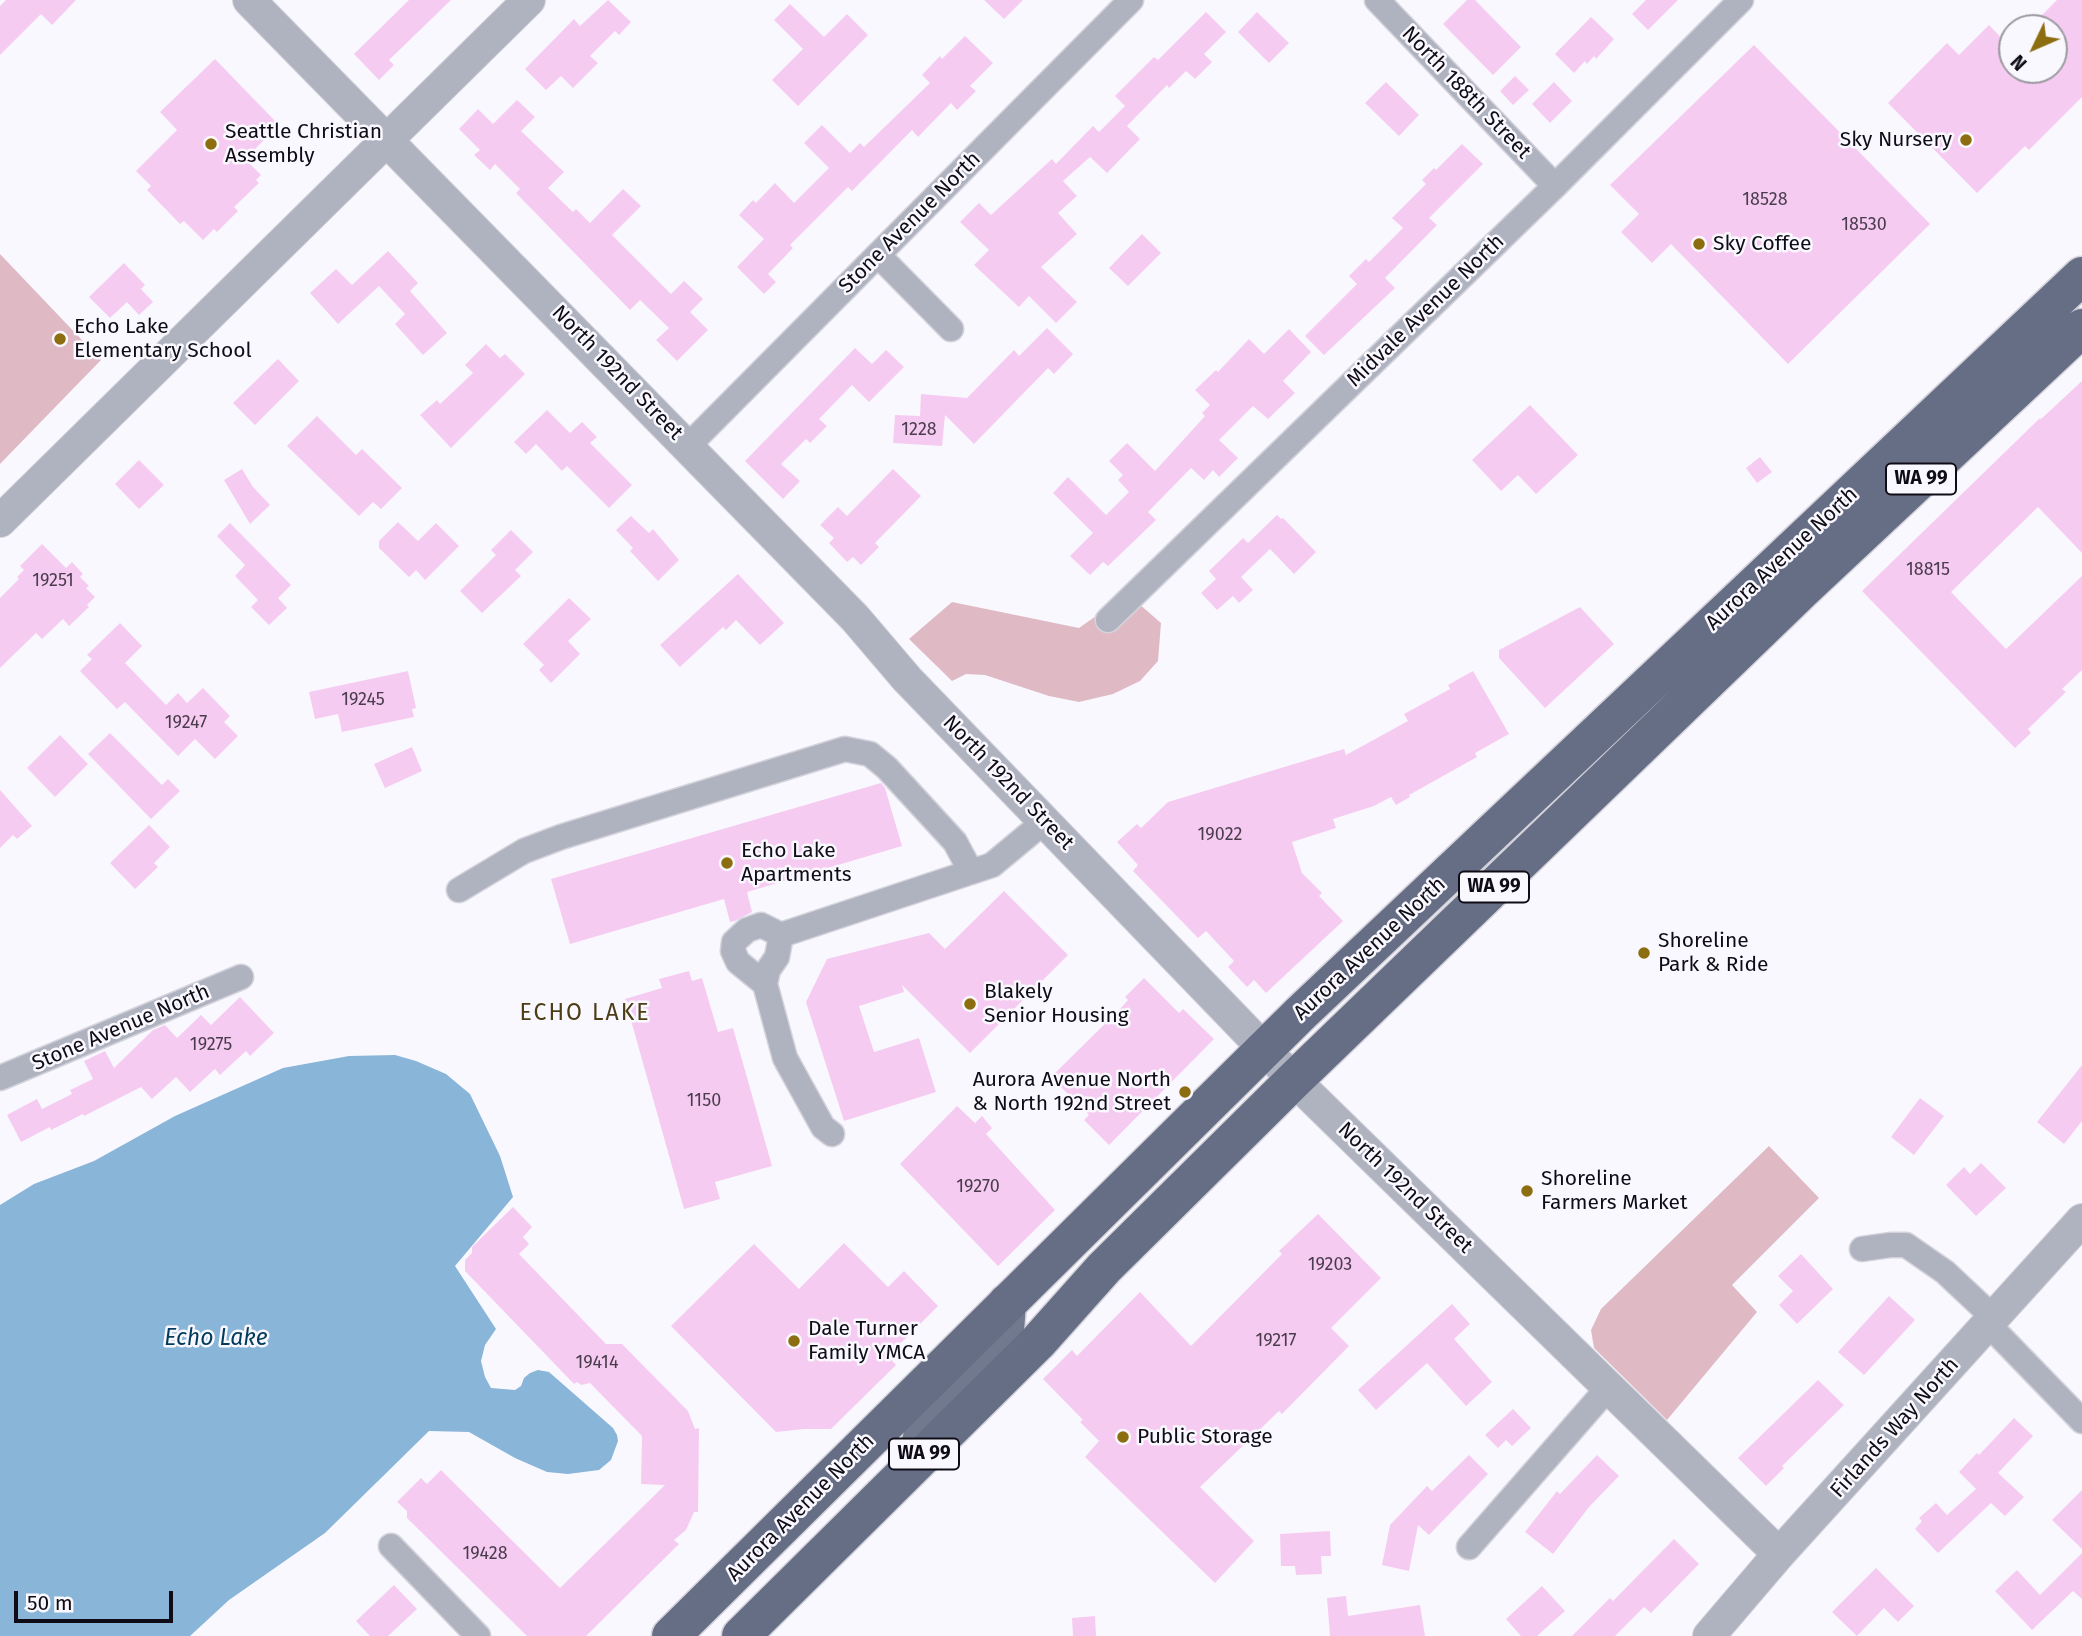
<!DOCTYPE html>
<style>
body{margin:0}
#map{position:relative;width:2082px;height:1636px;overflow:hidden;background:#faf8ff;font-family:"Fira Sans",sans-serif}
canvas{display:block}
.north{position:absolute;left:1998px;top:14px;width:70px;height:70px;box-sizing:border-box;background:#faf8ff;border:2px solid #9c9aa1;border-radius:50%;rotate:226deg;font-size:19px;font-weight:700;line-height:28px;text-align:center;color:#0f0c15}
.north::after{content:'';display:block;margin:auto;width:24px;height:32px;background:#8c6d0f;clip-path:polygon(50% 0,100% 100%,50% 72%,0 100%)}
.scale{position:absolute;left:14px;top:1591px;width:159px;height:32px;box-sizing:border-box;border:4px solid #0f0c15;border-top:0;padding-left:9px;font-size:21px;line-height:24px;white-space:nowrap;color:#0f0c15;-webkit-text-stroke:5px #faf8ff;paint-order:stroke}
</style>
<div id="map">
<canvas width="2082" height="1636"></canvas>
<div class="north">N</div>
<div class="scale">50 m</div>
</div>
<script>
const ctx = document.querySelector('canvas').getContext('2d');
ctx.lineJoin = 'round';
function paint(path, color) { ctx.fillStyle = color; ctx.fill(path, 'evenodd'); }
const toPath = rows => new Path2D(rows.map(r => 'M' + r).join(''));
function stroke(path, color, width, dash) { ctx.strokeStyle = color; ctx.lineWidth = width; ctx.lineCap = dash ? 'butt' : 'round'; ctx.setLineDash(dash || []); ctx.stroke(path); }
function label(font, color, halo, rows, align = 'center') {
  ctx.font = font + ' "Fira Sans",sans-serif'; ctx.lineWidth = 5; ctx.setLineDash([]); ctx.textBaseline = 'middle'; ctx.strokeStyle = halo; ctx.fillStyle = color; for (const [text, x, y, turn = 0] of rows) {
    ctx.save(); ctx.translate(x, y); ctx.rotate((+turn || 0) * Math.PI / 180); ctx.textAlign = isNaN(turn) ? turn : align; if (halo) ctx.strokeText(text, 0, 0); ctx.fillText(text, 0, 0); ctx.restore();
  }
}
paint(toPath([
 [0,254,101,360,0,464],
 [952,602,1079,628,1103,611,1138,603,1161,623,1158,661,1140,681,1113,694,1079,702,1049,696,985,675,966,674,952,681,909,639],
 [1769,1146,1819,1198,1732,1285,1757,1312,1667,1420,1594,1348,1591,1330,1601,1309]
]), '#dfbac4');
paint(toPath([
 [395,1055,416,1061,446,1074,470,1094,500,1156,513,1197,455,1266,496,1329,485,1345,481,1361,485,1377,491,1388,515,1390,521,1386,524,1378,530,1373,538,1370,549,1372,613,1428,617,1435,618,1441,611,1460,599,1470,568,1474,547,1472,515,1458,469,1432,429,1431,325,1533,229,1600,190,1636,0,1636,0,1205,34,1184,94,1161,175,1116,283,1068,349,1056]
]), '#88b5d8');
paint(toPath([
 [6,0,76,0,52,25,41,14,0,55,0,6],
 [409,0,451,0,389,60,394,65,379,80,354,54],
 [608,0,631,22,619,35,615,31,590,56,598,63,573,88,561,76,546,90,525,69,574,19,580,26],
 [984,0,1023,0,1004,19],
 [1467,0,1475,0,1521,47,1493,75,1443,24],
 [1646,0,1678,0,1648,30,1632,14],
 [2057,0,2082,0,2082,97,2029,150,2025,146,1977,193,1888,103,1947,43,1959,55,1989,25,2012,49,2012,70,2054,70,2054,28,2029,28],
 [790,4,824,37,847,14,868,35,798,106,772,80,803,49,774,20],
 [1206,12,1226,32,1204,54,1212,62,1195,79,1186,71,1169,88,1167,85,1127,126,1140,139,1107,173,1090,157,1063,181,1077,196,1058,213,1077,234,1041,267,1077,302,1056,323,1029,296,1019,307,974,265,989,250,960,222,979,203,991,215,1052,159,1056,164,1093,126,1099,132,1125,106,1115,96,1154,57,1158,60],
 [1257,12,1289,43,1269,63,1238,32],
 [1591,17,1614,39,1596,59,1594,56,1587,64,1585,61,1574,73,1555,54],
 [965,36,993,63,970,86,976,91,957,110,951,103,918,137,912,130,852,191,848,187,790,245,793,248,768,274,776,282,764,294,737,267,764,239,739,215,753,200,756,203,775,183,794,203,829,168,804,143,822,125,850,153,860,143,864,147,930,83,922,75,940,56,942,59],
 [1754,45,1930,224,1788,364,1671,244,1652,263,1621,232,1639,214,1610,185],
 [215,59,279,125,245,159,261,175,256,180,259,183,234,207,238,211,217,232,214,229,203,240,184,221,180,224,147,190,151,186,136,171,177,130,160,112],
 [1515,76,1529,90,1513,105,1500,91],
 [1386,82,1419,115,1399,136,1365,103],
 [1554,82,1572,101,1550,123,1532,104],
 [517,100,535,117,521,131,564,172,548,188,573,212,576,209,590,223,623,189,641,206,612,235,671,294,684,281,703,299,690,312,708,330,677,361,656,340,669,328,640,300,630,310,516,193,520,189,495,164,490,170,474,155,480,150,459,129,478,109,493,124],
 [1462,144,1483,164,1429,218,1437,225,1385,278,1395,288,1324,355,1305,336,1357,284,1349,276,1366,259,1369,262,1403,228,1392,218,1426,184,1422,180,1434,168,1436,170],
 [1142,234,1161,253,1128,286,1109,268],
 [388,251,418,283,410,291,447,333,423,355,395,324,405,314,379,286,338,324,310,293,336,269,352,285],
 [124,263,145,285,141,289,153,302,139,315,127,302,110,318,89,297],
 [1047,328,1073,354,1054,374,1048,368,974,444,945,415,942,446,893,443,895,415,920,416,921,394,967,398,1014,350,1019,356],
 [1289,329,1311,352,1283,381,1295,393,1268,419,1253,406,1219,440,1238,458,1219,477,1213,470,1204,480,1191,468,1148,512,1156,520,1108,566,1103,562,1090,575,1070,556,1093,533,1053,493,1068,477,1106,515,1129,492,1118,480,1123,475,1109,461,1127,443,1155,471,1205,416,1202,413,1210,405,1195,390,1216,370,1218,372,1249,339,1264,354],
 [486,344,500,358,505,354,525,374,451,448,420,415,437,400,440,404,473,373,465,365],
 [855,348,872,364,886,350,904,367,869,402,852,385,819,419,827,426,810,443,806,439,781,464,800,481,783,499,745,461],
 [278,359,299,381,255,425,233,403],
 [2082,381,2082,553,2038,507,1951,592,2006,649,2082,576,2082,670,2062,689,2066,692,2028,729,2031,733,2015,748,1862,591,2040,418,2041,419],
 [1530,405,1578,455,1536,494,1518,475,1501,491,1472,460],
 [547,410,570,433,582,422,597,437,590,443,632,485,609,508,567,466,562,471,536,444,526,454,514,442],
 [317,416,356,455,362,449,402,488,381,509,373,502,359,516,287,446],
 [1760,457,1772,472,1757,483,1746,468],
 [139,460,164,485,139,509,115,484],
 [242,469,253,487,270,505,250,524,224,480],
 [893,469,921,496,875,543,879,547,861,565,853,557,847,562,829,543,834,538,820,525,838,507,847,516],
 [1277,515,1281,519,1283,518,1316,552,1294,574,1270,549,1241,577,1253,590,1239,603,1233,596,1217,610,1201,593,1216,579,1209,571,1243,538,1248,543],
 [631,516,649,533,653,529,679,560,658,581,630,551,633,548,616,530],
 [398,522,418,541,436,523,459,546,425,580,416,570,409,577,379,548,379,541],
 [230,523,291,585,278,598,287,608,269,625,251,607,258,600,235,576,245,565,217,536],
 [511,530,533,552,515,570,521,576,482,613,460,591,496,555,491,550],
 [42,544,66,568,72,562,83,574,80,577,89,586,86,588,95,597,87,605,89,607,69,626,63,619,42,639,36,633,0,668,0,598,19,579,17,577,24,570,20,566],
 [738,574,784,623,760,645,736,620,726,630,723,627,680,667,660,645],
 [569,598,591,619,568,641,580,654,551,683,539,670,544,665,523,644],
 [1580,607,1614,644,1545,708,1499,658,1499,650],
 [120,623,142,646,125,663,166,705,178,693,187,703,203,688,230,716,224,722,238,736,215,759,195,739,178,756,125,702,117,709,80,671,92,659,87,655],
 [408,671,416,708,412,709,414,717,342,732,338,714,315,719,309,692],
 [1473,671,1509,734,1475,753,1477,757,1409,795,1410,797,1396,805,1391,797,1374,806,1333,819,1336,828,1292,842,1302,873,1322,893,1319,896,1343,921,1266,993,1254,980,1247,987,1228,967,1234,961,1206,931,1198,938,1133,871,1138,865,1117,842,1137,824,1141,828,1168,802,1344,749,1346,755,1408,721,1404,714,1450,689,1448,685],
 [110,733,162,785,168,779,180,791,151,819,88,754],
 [60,735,88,764,55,797,27,768],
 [412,747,422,771,385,788,374,764],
 [881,783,885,788,902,846,747,892,752,912,735,921,730,922,724,899,570,944,551,879],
 [0,790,32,826,17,839,13,835,0,848],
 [149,825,170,847,154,863,158,867,135,889,110,863],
 [1004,891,1068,955,970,1053,902,985,904,992,859,1006,874,1052,919,1038,936,1092,844,1121,806,1002,827,959,929,933,945,949],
 [689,971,692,981,702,978,718,1032,733,1028,772,1166,715,1182,720,1199,684,1209,625,999,662,988,659,979],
 [1144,978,1179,1013,1183,1009,1214,1039,1109,1145,1084,1120,1089,1115,1059,1085,1063,1082,1054,1074,1120,1009,1128,1000,1125,997],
 [240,997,274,1033,250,1056,246,1051,220,1075,215,1069,190,1092,176,1077,152,1099,141,1087,84,1116,83,1114,51,1130,50,1127,21,1142,7,1115,37,1099,42,1109,72,1094,70,1090,93,1079,84,1061,105,1051,114,1068,153,1030,165,1025,177,1038,201,1015,211,1025],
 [2082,1065,2082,1121,2064,1144,2037,1122],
 [1920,1098,1944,1116,1914,1155,1891,1137],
 [957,1106,975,1123,982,1116,992,1128,986,1134,1055,1210,998,1266,900,1164],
 [1981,1163,2006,1188,1976,1216,1946,1185,1964,1167,1970,1174],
 [513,1207,532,1227,523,1237,529,1244,519,1254,606,1344,622,1344,688,1411,695,1429,699,1428,698,1512,694,1512,686,1530,674,1540,679,1544,586,1636,527,1636,407,1518,407,1511,397,1502,421,1478,427,1484,441,1470,560,1588,665,1485,641,1484,642,1436,590,1383,581,1385,577,1382,574,1384,465,1271,465,1260,472,1253,472,1247],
 [1318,1214,1381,1278,1331,1328,1349,1346,1282,1414,1279,1411,1200,1487,1254,1541,1215,1583,1085,1457,1099,1441,1080,1422,1083,1420,1043,1379,1072,1350,1077,1356,1140,1292,1191,1346,1282,1254,1279,1251],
 [844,1243,888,1287,904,1271,938,1306,888,1356,896,1365,831,1429,804,1429,776,1432,671,1326,754,1244,799,1289],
 [1801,1254,1833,1289,1797,1324,1779,1305,1793,1291,1778,1276],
 [1889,1296,1915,1320,1864,1375,1838,1352],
 [1452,1304,1470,1324,1454,1339,1492,1382,1466,1406,1427,1363,1376,1410,1358,1390],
 [1818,1380,1844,1405,1782,1466,1784,1468,1766,1486,1738,1458],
 [1513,1409,1531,1428,1512,1446,1506,1440,1498,1448,1485,1435],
 [2014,1418,2033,1436,1998,1473,2024,1497,2005,1516,1991,1503,1938,1553,1915,1529,1922,1521,1919,1518,1936,1503,1947,1515,1976,1489,1959,1472,1977,1453,1979,1455],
 [1469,1455,1488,1474,1429,1535,1418,1525,1409,1571,1382,1565,1390,1525,1427,1486,1432,1491],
 [1597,1455,1619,1476,1589,1507,1553,1554,1525,1532,1557,1491,1560,1494],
 [2082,1490,2082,1549,2052,1520],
 [1330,1531,1331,1556,1321,1556,1322,1574,1296,1575,1295,1566,1281,1566,1280,1534],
 [1674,1539,1699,1564,1651,1613,1644,1607,1615,1636,1572,1636,1610,1598,1613,1601],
 [2082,1553,2082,1599,2073,1591,2032,1630,1995,1591,2017,1570,2040,1595],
 [1876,1568,1914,1606,1898,1622,1884,1608,1857,1636,1832,1612],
 [394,1585,417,1609,388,1636,370,1636,356,1621],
 [1542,1586,1565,1611,1537,1636,1521,1636,1506,1619],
 [1346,1596,1348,1616,1420,1605,1425,1636,1330,1636,1327,1598],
 [1095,1616,1096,1636,1073,1636,1072,1618]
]), '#f6cbf1');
const minor = toPath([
 [1377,0,1555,186],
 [879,256,951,329],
 [688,446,1131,0],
 [1108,620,1555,186,1741,0],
 [459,890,524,851,561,837,845,749,870,754,887,768,955,842,971,872],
 [781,935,777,957,768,970,765,984,785,1058,823,1127,832,1134],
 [765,984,738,962,733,951,734,942,747,930,761,925,781,935,992,865,1045,821],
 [0,1078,241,977],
 [1862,1249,1890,1245,1906,1245,1945,1272,1995,1319],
 [1989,1325,2082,1421],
 [391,1546,478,1636],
 [1469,1547,1608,1388]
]);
const tertiary = toPath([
 [249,0,855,618,907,679,1294,1080,1779,1554],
 [0,521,529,0],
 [1709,1636,1779,1554,2082,1220]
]);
const primary = toPath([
 [916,1462,926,1421,1004,1345,1007,1303]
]);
const trunk = toPath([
 [671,1636,1301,1013,2082,276],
 [741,1636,1038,1342,1104,1268,1294,1080,1803,589,2082,328]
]);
stroke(minor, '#d4d2da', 27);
stroke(tertiary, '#d4d2da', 34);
stroke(primary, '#d4d2da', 41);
stroke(trunk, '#d4d2da', 41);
stroke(minor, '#afb3c0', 24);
stroke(tertiary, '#afb3c0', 32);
stroke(primary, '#71798f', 38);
stroke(trunk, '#666e86', 38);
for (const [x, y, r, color] of [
 [1966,140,7,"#8c6d0f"],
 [211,144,7,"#8c6d0f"],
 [1699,244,7,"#8c6d0f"],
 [60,339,7,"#8c6d0f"],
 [727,863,7,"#8c6d0f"],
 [1644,953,7,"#8c6d0f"],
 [970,1004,7,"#8c6d0f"],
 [1185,1092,7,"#8c6d0f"],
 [1527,1191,7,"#8c6d0f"],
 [794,1341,7,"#8c6d0f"],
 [1123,1437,7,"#8c6d0f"]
]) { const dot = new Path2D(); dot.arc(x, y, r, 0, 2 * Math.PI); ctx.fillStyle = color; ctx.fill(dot); stroke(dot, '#faf8ff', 2.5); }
label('18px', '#493c4c', null, [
 ["18528",1765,200],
 ["18530",1864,225],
 ["1228",919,430],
 ["18815",1928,570],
 ["19251",53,581],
 ["19245",363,700],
 ["19247",186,723],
 ["19022",1220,835],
 ["19275",211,1045],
 ["1150",704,1101],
 ["19270",978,1187],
 ["19203",1330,1265],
 ["19217",1276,1341],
 ["19414",597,1363],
 ["19428",485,1554]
]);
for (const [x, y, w] of [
 [1921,479,70],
 [1494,887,70],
 [924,1454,70]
]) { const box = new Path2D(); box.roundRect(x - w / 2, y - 15.5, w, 31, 5); ctx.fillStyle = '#faf8ff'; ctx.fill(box); stroke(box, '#0f0c15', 2); }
label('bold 19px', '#0f0c15', null, [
 ["WA 99",1921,479],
 ["WA 99",1494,887],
 ["WA 99",924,1454]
]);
label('21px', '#0f0c15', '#faf8ff', [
 ["North 188th Street",1466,93,46],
 ["Stone Avenue North",910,223,-45],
 ["Midvale Avenue North",1426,311,-44],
 ["North 192nd Street",617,373,46],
 ["Aurora Avenue North",1782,559,-43],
 ["North 192nd Street",1008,783,46],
 ["Aurora Avenue North",1370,949,-43],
 ["Stone Avenue North",121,1028,-23],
 ["North 192nd Street",1405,1188,44],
 ["Firlands Way North",1895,1428,-48],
 ["Aurora Avenue North",801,1508,-45]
]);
label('21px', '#0f0c15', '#faf8ff', [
 ["Seattle Christian",225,132],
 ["Assembly",225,156],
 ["Sky Nursery",1952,140,"right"],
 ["Sky Coffee",1713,244],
 ["Echo Lake",74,327],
 ["Elementary School",74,351],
 ["Echo Lake",741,851],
 ["Apartments",741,875],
 ["Shoreline",1658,941],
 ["Park & Ride",1658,965],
 ["Blakely",984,992],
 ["Senior Housing",984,1016],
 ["Aurora Avenue North",1171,1080,"right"],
 ["& North 192nd Street",1171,1104,"right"],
 ["Shoreline",1541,1179],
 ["Farmers Market",1541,1203],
 ["Dale Turner",808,1329],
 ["Family YMCA",808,1353],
 ["Public Storage",1137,1437]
], 'left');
ctx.letterSpacing = '2px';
label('23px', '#4d3d16', '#faf8ff', [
 ["ECHO LAKE",585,1014]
]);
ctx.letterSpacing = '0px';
label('italic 23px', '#013c5d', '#faf8ff', [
 ["Echo Lake",216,1339]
]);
</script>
